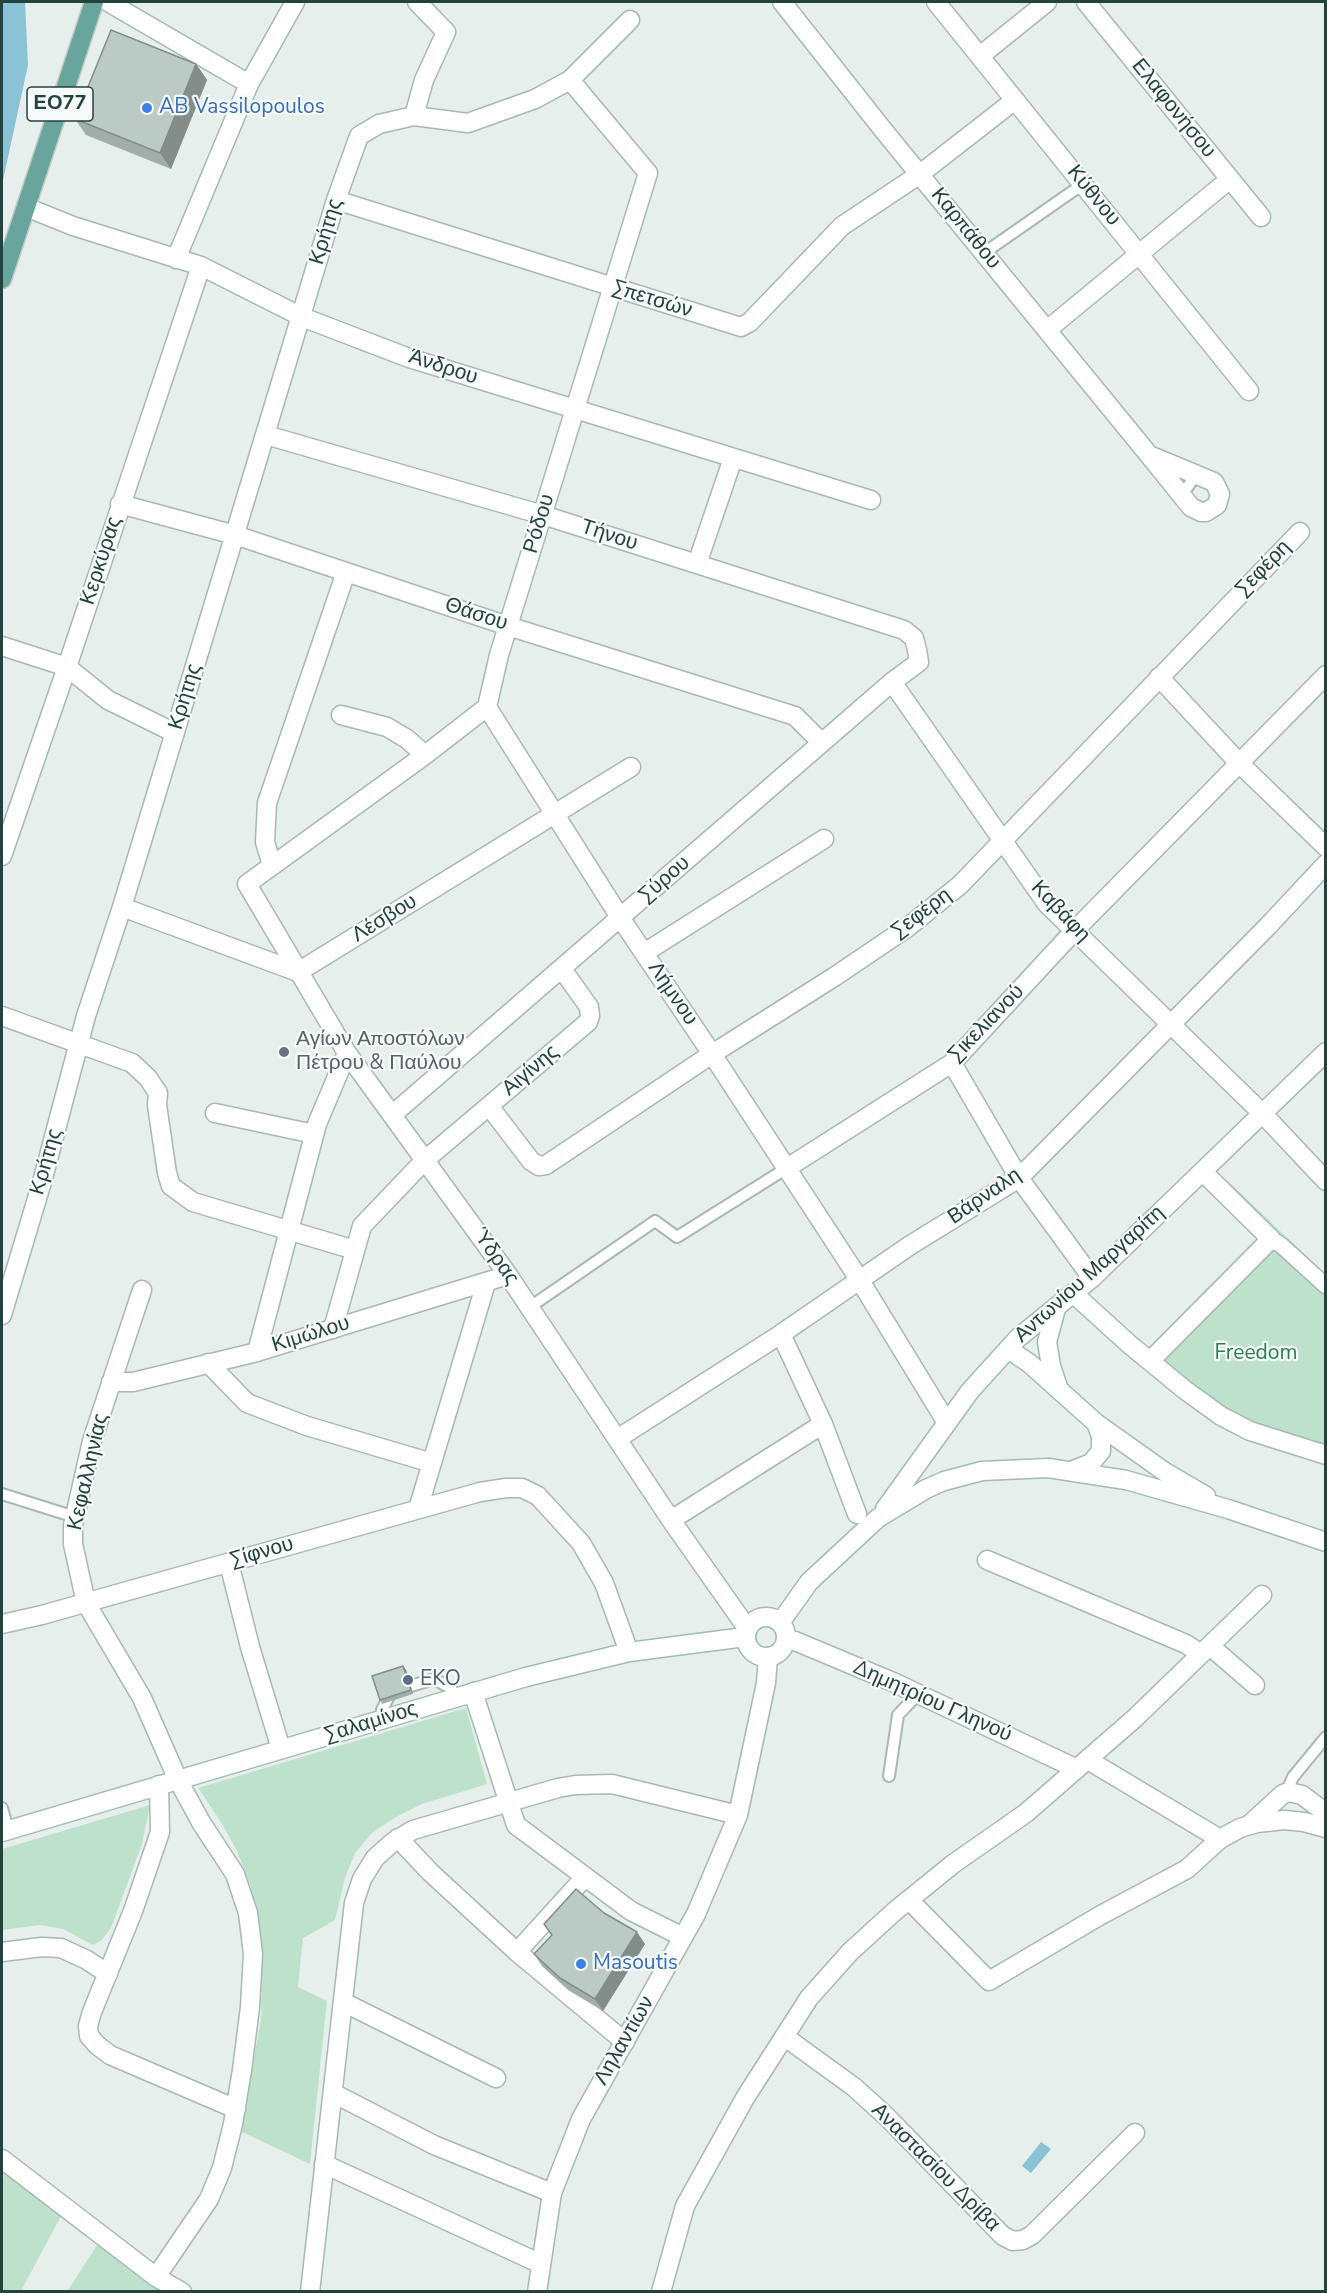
<!DOCTYPE html>
<meta charset="utf-8">
<style>
body{margin:0}
#map{position:relative;width:1327px;height:2293px;overflow:hidden;background:#e6efec;font-family:"Nunito Sans",sans-serif}
canvas{display:block}
.frame{position:absolute;inset:0;border:3px solid #23433e;pointer-events:none}
</style>
<div id="map">
<canvas width="1327" height="2293"></canvas>
<div class="frame"></div>
</div>
<script>
const ctx = document.querySelector('canvas').getContext('2d');
ctx.lineJoin = 'round';
function paint(path, color) { ctx.fillStyle = color; ctx.fill(path, 'evenodd'); }
const toPath = rows => new Path2D(rows.map(r => 'M' + r).join(''));
function stroke(path, color, width, dash) { ctx.strokeStyle = color; ctx.lineWidth = width; ctx.lineCap = dash ? 'butt' : 'round'; ctx.setLineDash(dash || []); ctx.stroke(path); }
function label(font, color, halo, rows, align = 'center') {
  ctx.font = font + ' "Nunito Sans",sans-serif'; ctx.lineWidth = 4.5; ctx.setLineDash([]); ctx.textBaseline = 'middle'; ctx.strokeStyle = halo; ctx.fillStyle = color; for (const [text, x, y, turn = 0] of rows) {
    ctx.save(); ctx.translate(x, y); ctx.rotate((+turn || 0) * Math.PI / 180); ctx.textAlign = isNaN(turn) ? turn : align; if (halo) ctx.strokeText(text, 0, 0); ctx.fillText(text, 0, 0); ctx.restore();
  }
}
paint(toPath([
 [1229,1182,1325,1274,1325,1455,1250,1431,1151,1361,1271,1239,1221,1190],
 [466,1708,487,1784,422,1804,394,1818,372,1833,355,1853,345,1878,335,1920,303,1938,298,1987,327,2001,310,2164,240,2131,261,2020,262,1956,259,1918,250,1884,237,1851,221,1822,198,1788],
 [150,1805,142,1844,111,1928,102,1940,93,1945,63,1929,40,1925,2,1930,2,1849],
 [2,2171,61,2216,21,2291,2,2291],
 [99,2242,132,2269,161,2291,67,2292]
]), '#bee1cb');
paint(toPath([
 [2,2,25,2,28,65,2,185],
 [1041,2142,1051,2149,1031,2173,1022,2166]
]), '#8cc2d6');
const service = toPath([
 [984,253,1083,184],
 [1182,495,1196,475],
 [530,1307,655,1221,677,1237,787,1168],
 [2,1494,75,1517],
 [382,1710,391,1692,434,1679,451,1688],
 [889,1776,898,1715,918,1694],
 [1286,1793,1293,1777,1326,1737],
 [2,1808,8,1830]
]);
const pedestrian = toPath([
 [1271,1239,1281,1245,1326,1286]
]);
const minor = toPath([
 [108,2,249,84],
 [782,2,884,131,1149,455,1191,507,1201,512,1206,512,1217,505,1220,494,1214,482,1149,455],
 [936,2,1249,391],
 [1086,2,1261,217],
 [980,56,1047,2],
 [570,80,648,173,499,655,487,707,425,755,247,884,347,1053,508,1275,671,1520,747,1628],
 [414,116,424,80,446,32,417,2],
 [336,200,741,327,750,322,842,226,920,174,1015,100],
 [26,207,73,226,201,266,302,317,409,358,871,500],
 [176,259,249,84,295,2],
 [1047,330,1230,179],
 [266,435,543,515,904,630,914,638,917,650,919,662,892,682,392,1115],
 [120,504,235,535,508,626,795,716,822,743],
 [697,564,733,458],
 [2,646,67,667,108,700,175,733],
 [1159,677,1239,763,1326,847],
 [892,682,1047,904,1262,1113,1326,1181],
 [487,707,621,919,712,1054,859,1279],
 [341,715,387,727,407,739,425,755],
 [2,856,67,667,201,266],
 [272,865,265,842,267,803,346,572],
 [122,907,298,972,631,767],
 [644,953,824,839],
 [2,1016,132,1063,148,1078,158,1093,157,1105,167,1173,171,1186,193,1202,355,1250],
 [952,1063,1019,1178,1092,1278],
 [489,1106,531,1161,539,1166,546,1165,712,1054,834,977,908,927,960,885,1300,532],
 [215,1113,314,1134],
 [787,1168,952,1063,1075,930,1326,675],
 [142,1290,92,1441,73,1525,73,1544,86,1603,142,1698,178,1780,202,1824,235,1874,248,1913,253,1954,250,2007,242,2070,233,2124,222,2168,209,2199,156,2277],
 [1074,1294,1129,1344,1185,1390,1221,1416,1250,1431,1326,1455],
 [2,1315,42,1182,86,1016,122,907,336,200,359,136,379,124,414,116,468,123,535,99,570,80,630,20],
 [333,1329,362,1226,425,1160,588,1022,590,1016,589,1007,562,969],
 [781,1334,823,1424,857,1514],
 [257,1352,317,1124,347,1053],
 [1150,1361,1271,1239,1203,1172],
 [208,1363,247,1403,307,1426,432,1463],
 [111,1382,133,1382,257,1352,508,1275],
 [617,1439,781,1334,909,1246,1019,1178,1268,926,1326,864],
 [418,1509,486,1283],
 [671,1520,823,1424],
 [987,1560,1186,1644,1201,1654],
 [229,1563,250,1647,281,1749],
 [2,1624,42,1615,480,1492,506,1488,522,1488,538,1496,581,1543,604,1583,629,1652],
 [786,1640,795,1641,893,1682,1077,1769],
 [1210,1646,1255,1685],
 [473,1692,516,1825,631,1911,683,1937],
 [1088,1760,1220,1839],
 [159,1785,160,1832,133,1911,92,2012,88,2026,89,2036,97,2045,110,2055,236,2109],
 [1249,1825,1283,1794,1289,1792,1302,1795,1326,1813],
 [398,1838,430,1872,517,1952,625,2042],
 [909,1900,989,1981,1101,1915,1187,1869,1220,1839,1240,1828,1257,1823,1284,1820,1304,1822,1326,1828],
 [2,1952,42,1947,61,1948,87,1960,108,1974],
 [517,1952,585,1877],
 [343,2002,496,2078],
 [785,2037,854,2087,887,2117,1003,2236,1013,2241,1023,2240,1032,2235,1135,2133],
 [333,2093,434,2145,552,2193],
 [2,2159,156,2277,182,2292],
 [324,2164,541,2264],
 [310,2292,354,1903,362,1879,375,1858,393,1842,413,1830,558,1788,575,1785,612,1784,738,1815],
 [661,2292,685,2206,745,2098,809,1998,850,1952,895,1911,953,1864,1026,1813,1135,1718,1262,1595]
]);
const tertiary = toPath([
 [859,1279,947,1423],
 [1008,1349,1018,1338,1092,1278,1326,1052],
 [537,2292,552,2193,581,2119,696,1914,738,1815,766,1683,768,1657]
]);
const secondary = toPath([
 [1056,1309,1047,1342,1051,1366,1058,1387],
 [1071,1471,1091,1463,1101,1451,1101,1436,1096,1423],
 [885,1509,970,1391,1008,1349,1029,1363,1096,1423,1165,1472,1206,1496],
 '746 1637a20 20 0 1 1 40 0a20 20 0 1 1-40 0Z',
 [780,1623,809,1582,878,1518,926,1489,944,1481,982,1471,1048,1468,1126,1480,1228,1509,1326,1542],
 [2,1832,526,1677,629,1652,745,1637]
]);
const primary = toPath([
 [2,279,94,2]
]);
stroke(service, '#a8b8b4', 14);
stroke(pedestrian, '#a8b8b4', 18);
stroke(minor, '#a8b8b4', 21);
stroke(tertiary, '#a8b8b4', 21);
stroke(secondary, '#a3bbb6', 21);
stroke(primary, '#c1cac9', 21);
stroke(service, '#fff', 10);
stroke(pedestrian, '#fff', 15);
stroke(minor, '#fff', 18);
stroke(tertiary, '#fff', 18);
stroke(secondary, '#fff', 18);
stroke(primary, '#68a69d', 18);
paint(toPath([
 [196,64,207,80,171,169,86,135,75,119],
 [403,1666,406,1670,413,1694,382,1704,380,1700],
 [604,1913,645,1944,603,2011,568,1990,542,1966,534,1954,552,1935,544,1924]
]), '#a1aea9');
paint(toPath([
 [196,64,207,80,171,169,160,153],
 [403,1666,406,1670,413,1694,411,1690],
 [637,1932,645,1944,603,2011,595,1999]
]), '#838d8a');
const building = toPath([
 [111,30,196,64,160,153,75,119,111,30],
 [403,1666,411,1690,380,1700,372,1676,403,1666],
 [576,1889,604,1913,637,1932,595,1999,560,1978,534,1954,552,1935,544,1924,576,1889]
]);
paint(building, '#bbcac5');
stroke(building, '#838d8a', 1.5);
for (const [x, y, r, color] of [
 [147,108,6,"#3f7fe0"],
 [284,1052,6,"#6b7280"],
 [408,1680,6,"#5c6f8a"],
 [581,1964,6,"#3f7fe0"]
]) { const dot = new Path2D(); dot.arc(x, y, r, 0, 2 * Math.PI); ctx.fillStyle = color; ctx.fill(dot); stroke(dot, '#f7fbf9', 2); }
for (const [x, y, w] of [
 [60,104,66]
]) { const box = new Path2D(); box.roundRect(x - w / 2, y - 17, w, 34, 4.5); ctx.fillStyle = '#f7fbf9'; ctx.fill(box); stroke(box, '#23433e', 1.5); }
label('bold 20px', '#23433e', null, [
 ["ΕΟ77",60,104]
]);
label('21px', '#366cbe', '#f7fbf9', [
 ["AB Vassilopoulos",159,108],
 ["Masoutis",593,1964]
], 'left');
label('21px', '#23433e', '#f7fbf9', [
 ["Ελαφονήσου",1173,109,51],
 ["Κύθνου",1093,196,51],
 ["Καρπάθου",965,229,51],
 ["Κρήτης",327,232,-73],
 ["Σπετσών",652,300,17],
 ["Άνδρου",443,368,18],
 ["Ρόδου",540,524,-73],
 ["Τήνου",609,536,18],
 ["Κερκύρας",102,561,-72],
 ["Σεφέρη",1264,569,-46],
 ["Θάσου",476,615,18],
 ["Κρήτης",186,697,-73],
 ["Σύρου",665,880,-41],
 ["Καβάφη",1060,912,47],
 ["Σεφέρη",922,914,-37],
 ["Λέσβου",385,919,-32],
 ["Λήμνου",672,994,56],
 ["Σικελιανού",987,1024,-46],
 ["Αιγίνης",531,1071,-40],
 ["Κρήτης",47,1162,-74],
 ["Βάρναλη",985,1197,-34],
 ["Ύδρας",495,1257,55],
 ["Αντωνίου Μαργαρίτη",1090,1275,-42],
 ["Κιμώλου",311,1335,-17],
 ["Κεφαλληνίας",89,1472,-77],
 ["Σίφνου",262,1553,-16],
 ["Δημητρίου Γληνού",932,1702,24],
 ["Σαλαμίνος",371,1723,-17],
 ["Ληλαντίων",625,2041,-60],
 ["Αναστασίου Δρίβα",935,2168,45]
]);
label('21px', '#5b616d', '#f7fbf9', [
 ["Αγίων Αποστόλων",296,1040],
 ["Πέτρου & Παύλου",296,1064]
], 'left');
label('21px', '#2b7c53', '#f7fbf9', [
 ["Freedom",1256,1354]
]);
label('21px', '#4e5e75', '#f7fbf9', [
 ["EKO",420,1680]
], 'left');
</script>
